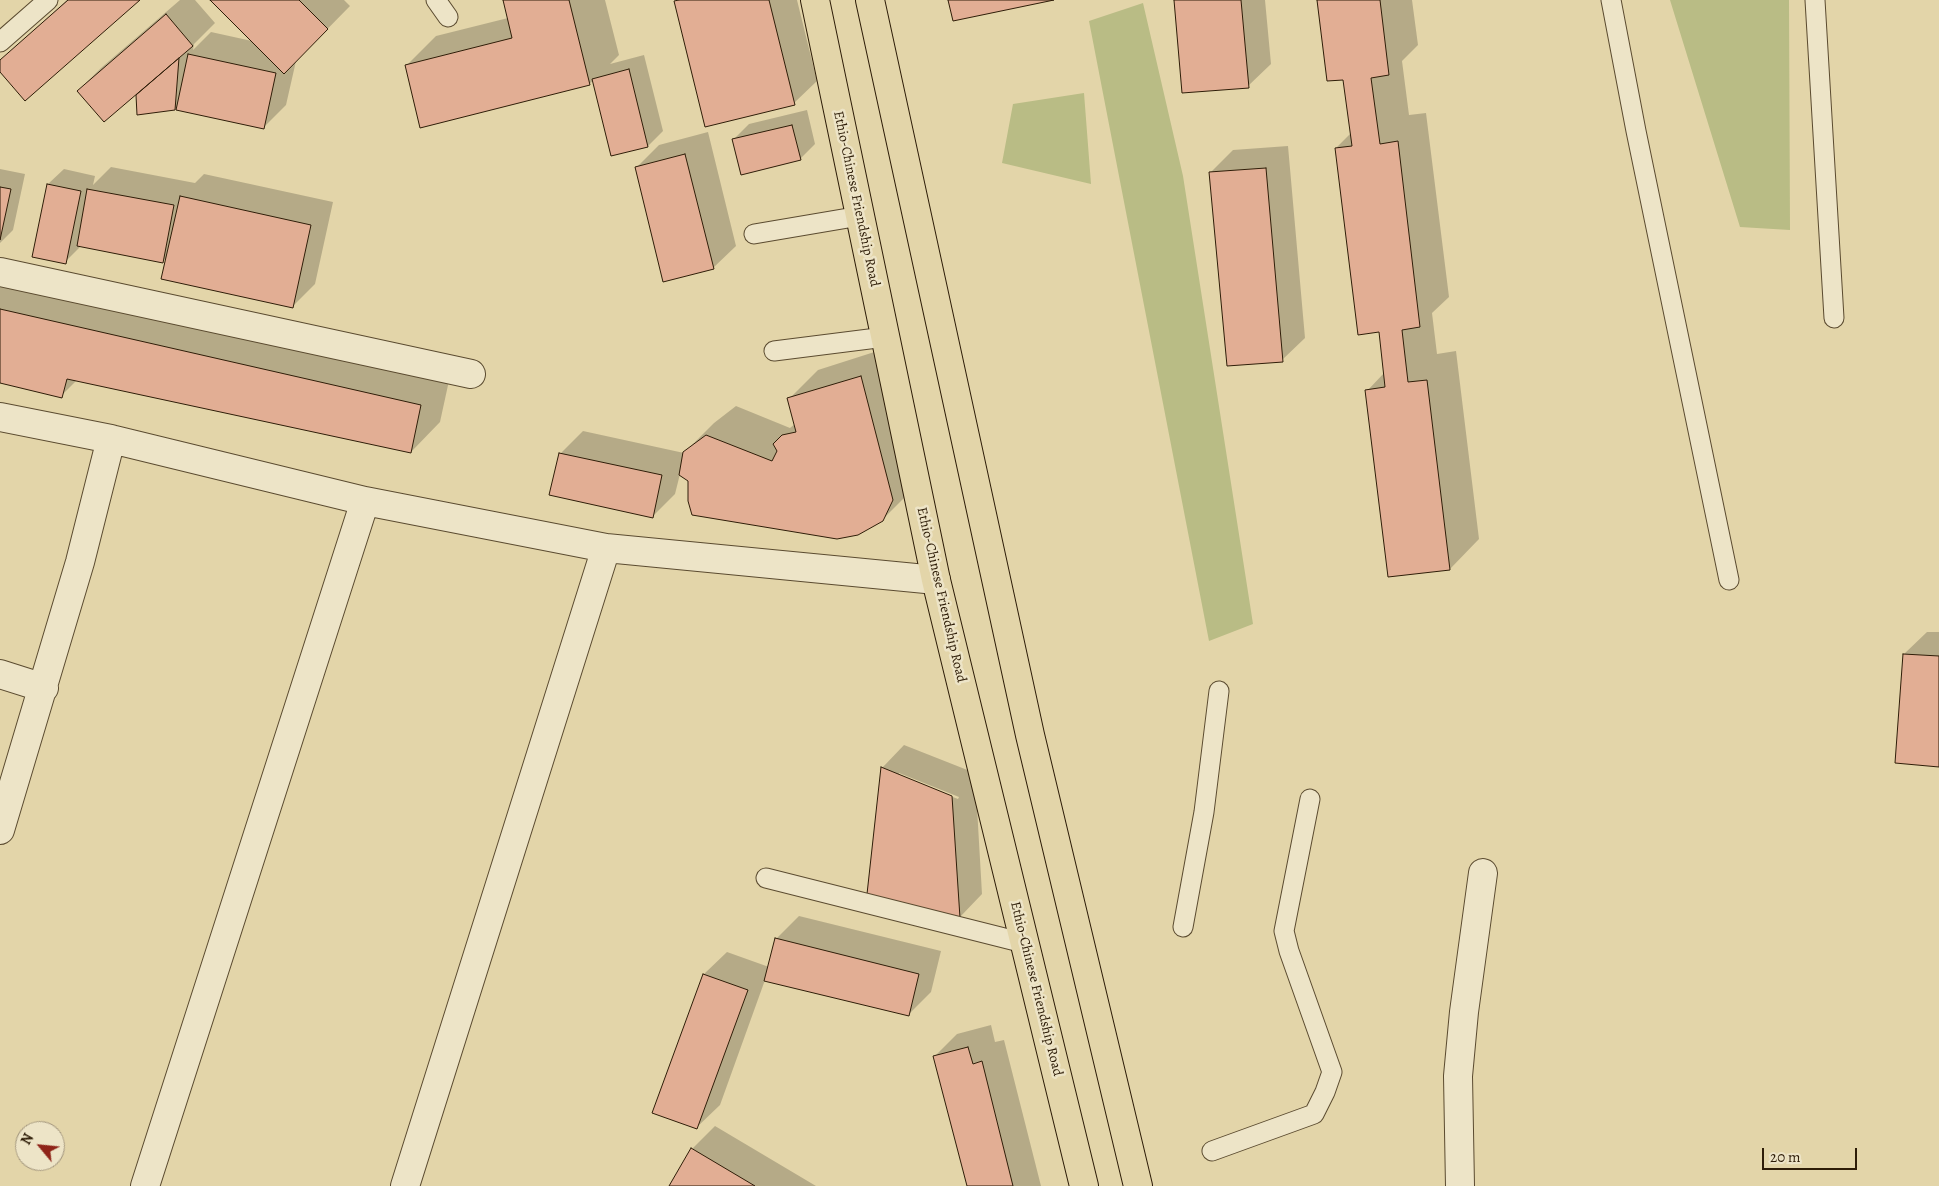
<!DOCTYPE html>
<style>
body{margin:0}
#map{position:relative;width:1939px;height:1186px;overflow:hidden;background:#e3d5a9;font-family:Alegreya,serif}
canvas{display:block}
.north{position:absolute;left:15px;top:1121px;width:50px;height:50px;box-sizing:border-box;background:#ede4c7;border:1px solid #a1947b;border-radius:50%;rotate:298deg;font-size:14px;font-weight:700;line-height:20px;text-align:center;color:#2e1d08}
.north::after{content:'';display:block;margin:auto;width:18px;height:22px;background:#8f2418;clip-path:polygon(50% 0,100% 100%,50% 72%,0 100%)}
.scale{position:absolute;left:1762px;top:1148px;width:95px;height:22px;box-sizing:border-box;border:2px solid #2e1d08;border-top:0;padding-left:6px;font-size:15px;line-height:18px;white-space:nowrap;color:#2e1d08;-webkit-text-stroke:4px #ede4c7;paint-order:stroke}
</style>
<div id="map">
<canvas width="1939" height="1186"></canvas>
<div class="north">N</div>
<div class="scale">20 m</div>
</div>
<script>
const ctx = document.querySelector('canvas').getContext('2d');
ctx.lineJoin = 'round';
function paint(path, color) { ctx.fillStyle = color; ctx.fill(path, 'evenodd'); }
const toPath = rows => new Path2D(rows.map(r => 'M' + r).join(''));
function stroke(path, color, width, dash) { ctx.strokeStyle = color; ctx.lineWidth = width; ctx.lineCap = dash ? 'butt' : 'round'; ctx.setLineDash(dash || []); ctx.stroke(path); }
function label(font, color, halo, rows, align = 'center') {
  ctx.font = font + ' Alegreya,serif'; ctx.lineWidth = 5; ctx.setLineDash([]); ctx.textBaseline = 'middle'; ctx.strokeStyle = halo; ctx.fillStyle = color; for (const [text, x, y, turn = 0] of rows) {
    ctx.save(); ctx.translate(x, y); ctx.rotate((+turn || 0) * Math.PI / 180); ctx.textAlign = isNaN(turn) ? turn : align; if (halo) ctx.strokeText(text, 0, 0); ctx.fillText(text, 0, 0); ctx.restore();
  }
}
paint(toPath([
 [1670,0,1789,0,1790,230,1740,227],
 [1143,3,1183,176,1253,624,1209,641,1089,21],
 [1084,93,1091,184,1002,163,1013,104]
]), '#b9bc85');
paint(toPath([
 [67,0,138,0,0,70,0,61],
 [180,0,195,0,215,23,194,44,193,50,211,32,252,41,212,0,344,0,350,6,296,61,286,105,263,128,178,106,175,109,138,113,137,92,78,91,101,68],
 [504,0,605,0,619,55,610,64,644,55,663,131,648,146,594,80,589,84,407,65,436,36,508,18],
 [677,0,797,0,817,81,794,103,675,2],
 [1175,0,1265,0,1271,64,1248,86],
 [1318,0,1412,0,1418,45,1402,61,1409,115,1426,113,1449,297,1432,313,1437,354,1456,351,1479,539,1450,569,1367,391,1385,372,1380,331,1336,148,1351,133,1345,78],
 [807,110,815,144,800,159,733,140,749,124],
 [708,132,736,246,713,268,636,168,659,145],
 [1288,146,1305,338,1282,360,1210,173,1233,150],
 [111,167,195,183,204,174,333,202,315,284,292,307,168,256,163,261,81,246,65,262,48,184,64,169,95,176,93,185],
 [0,169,25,174,13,230,0,243],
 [0,274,450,376,440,422,411,452,77,380,61,396,0,382],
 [890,347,912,490,882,520,690,481,680,474,675,494,653,516,560,454,583,431,684,453,714,423,736,406,790,428,795,424,789,399,818,370],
 [1927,632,1939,632,1939,765,1904,654],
 [904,745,975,773,982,894,960,917,882,768],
 [899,773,959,797,958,799,899,776],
 [799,916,941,951,931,992,908,1015,765,980,720,1105,697,1127,654,1112,704,974,727,952,769,967,776,939],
 [991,1025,995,1042,1004,1040,1041,1186,968,1186,935,1056,957,1034],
 [715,1126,816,1186,670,1186,692,1149]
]), '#0003');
const building = toPath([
 [68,0,140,0,25,101,0,72,0,60,68,0],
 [210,0,299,0,328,29,284,74,210,0],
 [503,0,569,0,590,85,420,128,405,65,512,38,503,0],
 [679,0,769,0,795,105,705,127,674,1,679,0],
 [948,0,1054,0,953,21,948,0],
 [1174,0,1241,0,1249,88,1182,93,1174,0],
 [1317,0,1380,0,1389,75,1371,78,1380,144,1398,141,1420,327,1402,330,1408,382,1427,380,1450,570,1388,577,1365,390,1385,387,1379,332,1358,335,1335,148,1352,146,1343,80,1327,81,1317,0],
 [166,14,193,46,104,122,77,91,166,14],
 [188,54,276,73,264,129,176,110,188,54],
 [179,58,175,110,137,115,136,95,179,58],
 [629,69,648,147,611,156,592,79,629,69],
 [792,125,801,160,741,175,732,139,792,125],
 [685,154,714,269,663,282,635,167,685,154],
 [1266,168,1283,362,1227,366,1209,172,1266,168],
 [47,184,81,191,66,264,32,257,47,184],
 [0,187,11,189,0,240,0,187],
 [87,189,174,205,163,263,77,246,87,189],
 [180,196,311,225,293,308,161,279,180,196],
 [0,309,421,405,411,453,67,379,62,398,0,383,0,309],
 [861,376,893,500,883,521,858,535,837,539,692,515,688,501,688,481,679,475,683,452,706,435,772,461,777,451,773,444,782,435,796,432,787,398,861,376],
 [559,453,662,475,653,518,549,495,559,453],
 [1903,654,1939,656,1939,767,1895,763,1903,654],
 [881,767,952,796,960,918,867,894,881,767],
 [775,938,919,974,909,1016,764,981,775,938],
 [703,974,748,990,697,1129,652,1113,703,974],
 [968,1047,973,1064,982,1061,1013,1186,967,1186,933,1056,968,1047],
 [691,1148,755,1186,669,1186,691,1148]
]);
paint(building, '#e2ae94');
stroke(building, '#2e1d08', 1);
const lane = toPath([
 [436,0,448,17],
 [1611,0,1636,131,1729,580],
 [1815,0,1834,318],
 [0,42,48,0],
 [754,234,860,216],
 [774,351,885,337],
 [766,878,1024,943],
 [1183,927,1204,812,1219,691],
 [1212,1151,1314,1114,1325,1092,1332,1072,1289,951,1284,931,1310,799]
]);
const street = toPath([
 [0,272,471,374],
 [0,417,111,439,80,562,0,830],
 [111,439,365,501],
 [0,674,44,688],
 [145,1186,365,501,606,548,936,580],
 [405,1186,606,548],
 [1460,1186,1458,1076,1464,1012,1483,873]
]);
const primary = toPath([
 [815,0,936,580,1084,1186],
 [870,0,1030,735,1138,1186]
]);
stroke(lane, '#5b4b30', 21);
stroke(street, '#5b4b30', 30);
stroke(primary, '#2e1d08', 30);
stroke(lane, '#ede4c7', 19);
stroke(street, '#ede4c7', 28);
stroke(primary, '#e3d5a9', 28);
label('14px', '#2e1d08', '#ede4c7', [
 ["Ethio-Chinese Friendship Road",856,199,78],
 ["Ethio-Chinese Friendship Road",941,595,77],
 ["Ethio-Chinese Friendship Road",1036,989,76]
]);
</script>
